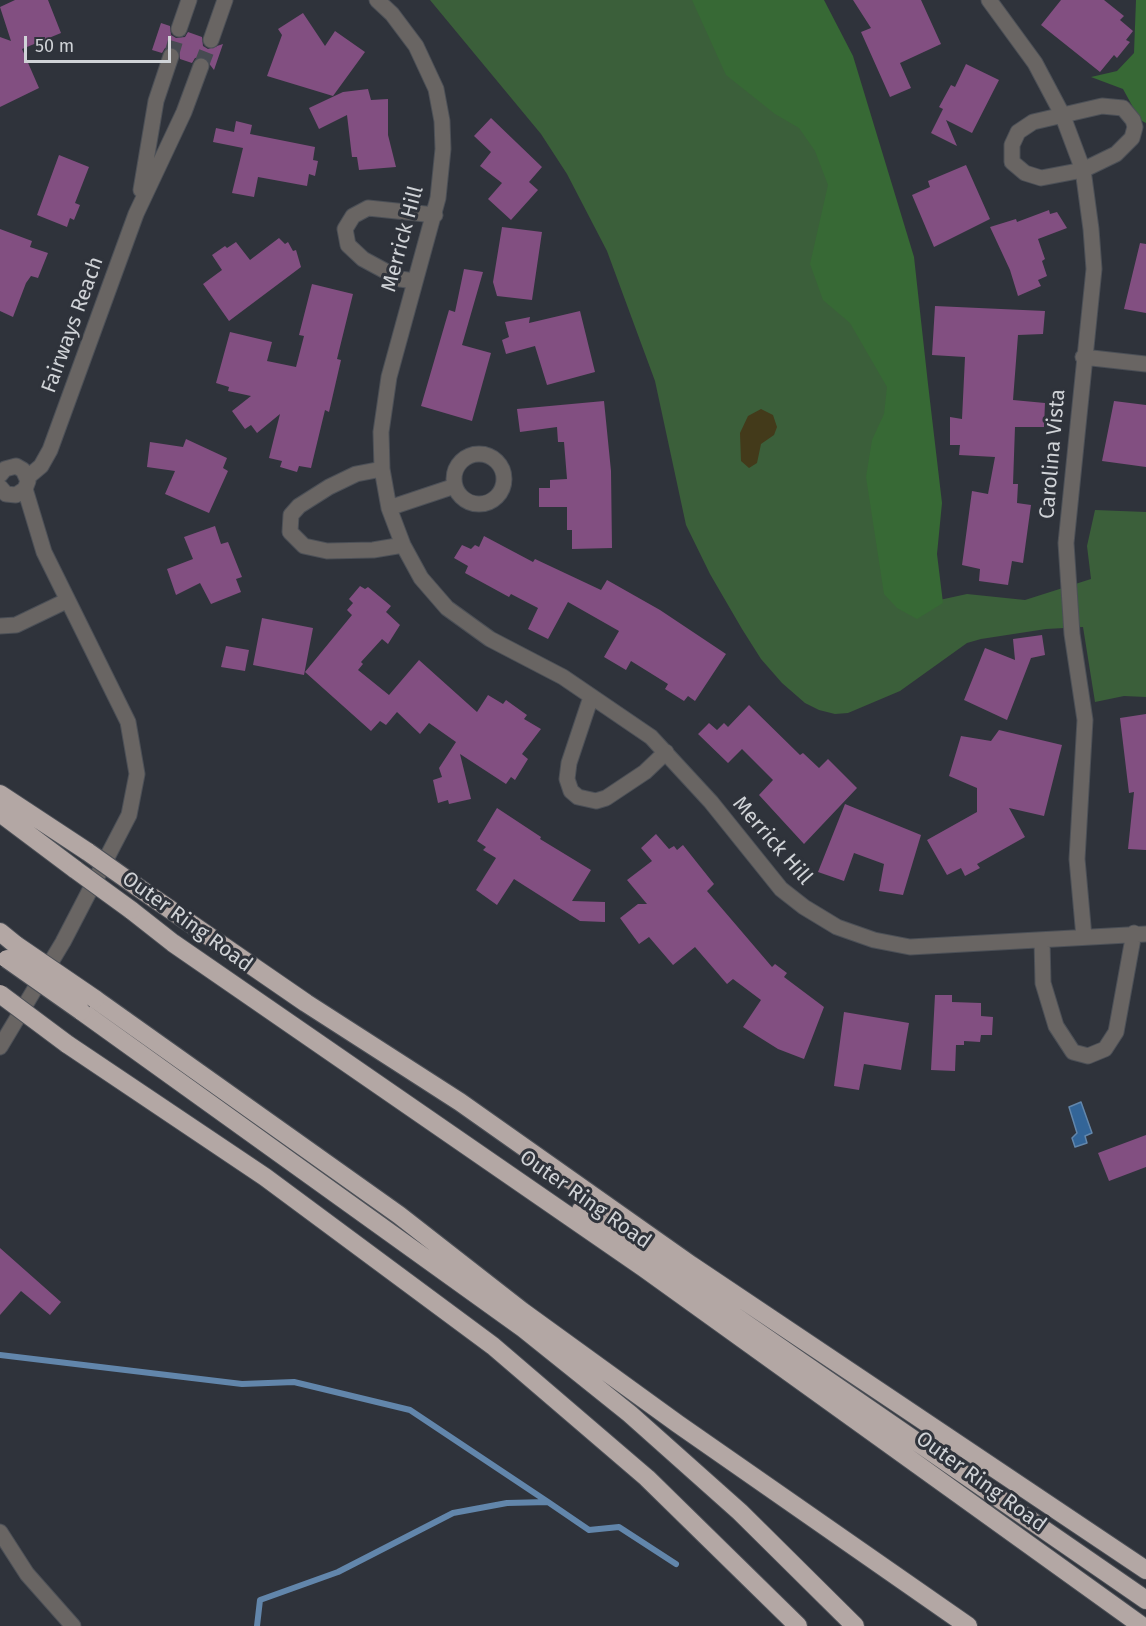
<!DOCTYPE html>
<style>
body{margin:0}
#map{position:relative;width:1146px;height:1626px;overflow:hidden;background:#2f333b;font-family:"Fira Sans",sans-serif}
canvas{display:block}
.scale{position:absolute;left:24px;top:36px;width:147px;height:27px;box-sizing:border-box;border:3px solid #d0d3d7;border-top:0;padding-left:8px;font-size:18px;line-height:21px;white-space:nowrap;color:#d0d3d7;-webkit-text-stroke:4px #2f333b;paint-order:stroke}
</style>
<div id="map">
<canvas width="1146" height="1626"></canvas>
<div class="scale">50 m</div>
</div>
<script>
const ctx = document.querySelector('canvas').getContext('2d');
ctx.lineJoin = 'round';
function paint(path, color) { ctx.fillStyle = color; ctx.fill(path, 'evenodd'); }
const toPath = rows => new Path2D(rows.map(r => 'M' + r).join(''));
function stroke(path, color, width, dash) { ctx.strokeStyle = color; ctx.lineWidth = width; ctx.lineCap = dash ? 'butt' : 'round'; ctx.setLineDash(dash || []); ctx.stroke(path); }
function label(font, color, halo, rows, align = 'center') {
  ctx.font = font + ' "Fira Sans",sans-serif'; ctx.lineWidth = 6; ctx.setLineDash([]); ctx.textBaseline = 'middle'; ctx.strokeStyle = halo; ctx.fillStyle = color; for (const [text, x, y, turn = 0] of rows) {
    ctx.save(); ctx.translate(x, y); ctx.rotate((+turn || 0) * Math.PI / 180); ctx.textAlign = isNaN(turn) ? turn : align; if (halo) ctx.strokeText(text, 0, 0); ctx.fillText(text, 0, 0); ctx.restore();
  }
}
paint(toPath([
 [430,0,787,0,848,114,921,604,967,594,1025,600,1091,579,1087,546,1095,510,1146,512,1146,697,1124,696,1095,702,1083,627,1046,629,981,639,967,643,900,691,848,713,835,714,819,710,805,703,782,683,761,659,742,629,710,574,686,525,655,381,607,251,567,174,541,134]
]), '#3b5f3a');
paint(toPath([
 [692,0,824,0,853,56,914,257,928,384,942,503,937,554,943,603,917,619,897,608,884,594,866,477,872,440,884,414,887,387,850,323,823,300,810,264,828,185,815,151,799,128,775,114,726,75],
 [1136,0,1146,0,1146,123,1140,120,1123,89,1091,77,1117,71,1134,53]
]), '#376935');
paint(toPath([
 [761,409,773,415,777,427,774,435,761,444,757,463,749,468,741,461,740,433,748,416]
]), '#433a1a');
const water = toPath([
 [1081,1102,1092,1133,1085,1136,1087,1143,1075,1147,1072,1138,1077,1133,1069,1107,1081,1102]
]);
paint(water, '#336598');
stroke(water, '#6286ab', 1.5);
stroke(toPath([
 [0,1355,242,1384,294,1382,410,1410,548,1502],
 [257,1626,260,1600,338,1572,453,1513,507,1503,548,1502,589,1530,619,1527,676,1564]
]), '#6286ab', 6);
paint(toPath([
 [15,0,48,0,61,33,22,49,39,88,0,107,0,37,11,41,0,7],
 [853,0,921,0,941,44,900,63,911,88,890,97,861,32,871,28],
 [1061,0,1104,0,1124,16,1120,20,1133,31,1126,40,1130,42,1117,58,1114,55,1100,72,1041,25],
 [303,13,325,46,335,31,365,52,333,96,267,76,282,35,278,29],
 [161,23,170,26,171,35,176,38,185,37,188,32,202,37,203,46,208,49,223,44,214,70,204,57,195,58,192,63,180,59,179,50,174,47,165,48,162,53,152,50],
 [966,64,999,80,972,133,946,120,957,146,931,133,943,109,939,107,951,85,955,87],
 [368,89,371,100,388,99,388,135,396,167,359,170,357,157,352,157,347,115,319,129,309,108,343,92],
 [491,118,542,167,529,182,538,190,511,220,488,199,502,183,480,166,491,152,474,136],
 [236,121,252,125,250,134,315,147,313,160,318,161,315,176,309,174,307,186,258,177,254,197,232,193,243,148,213,142,216,128,234,132],
 [59,155,89,167,75,203,80,205,74,220,70,218,67,227,37,215],
 [966,165,990,219,934,247,912,195,930,187,928,181],
 [1049,210,1050,214,1057,212,1067,228,1038,239,1045,259,1042,261,1047,276,1038,280,1041,286,1018,296,1010,270,990,227,1016,219,1017,222],
 [502,227,542,232,532,300,497,296,493,282],
 [0,229,32,241,30,247,48,253,38,278,31,276,26,283,13,317,0,311],
 [279,238,285,244,288,242,293,251,296,250,301,267,229,321,203,284,222,270,212,255,225,246,227,248,236,242,250,260],
 [1140,243,1146,244,1146,313,1124,309],
 [464,269,483,272,462,345,491,353,472,421,421,406,449,310,455,312],
 [312,284,353,294,337,359,341,360,329,412,325,410,311,468,299,466,297,472,280,467,282,461,269,458,280,414,257,433,251,425,245,429,232,411,251,396,228,391,229,387,216,383,230,332,272,342,267,361,296,367,304,336,299,335],
 [935,306,1045,311,1043,334,1018,335,1013,400,1045,403,1044,427,1015,427,1013,484,1018,484,1017,503,1031,505,1023,563,1012,561,1008,585,979,581,980,569,962,565,972,491,988,494,995,457,959,455,960,445,950,445,950,417,962,419,965,357,932,355],
 [580,311,595,372,547,385,535,346,506,354,502,340,509,337,505,322,530,317,529,323],
 [604,401,611,471,612,548,572,549,572,530,567,530,567,507,539,507,539,488,550,488,550,480,567,479,564,442,558,442,557,427,520,432,517,409],
 [1114,401,1146,405,1146,467,1102,461],
 [186,439,227,458,223,468,228,471,209,513,165,494,175,471,147,467,150,442,183,447],
 [215,526,221,544,228,542,242,577,236,579,241,592,211,604,200,583,176,595,167,569,193,559,184,537],
 [484,536,533,562,535,559,601,590,607,580,660,610,726,654,695,701,688,696,684,701,665,689,668,684,631,661,626,670,604,657,619,631,568,602,548,639,528,629,538,608,511,594,509,597,465,573,468,566,454,558,462,545,471,549,475,545,479,547],
 [360,586,365,589,368,587,391,606,386,612,400,625,388,644,382,639,361,662,363,664,358,670,389,695,419,660,477,712,488,695,503,704,506,700,527,715,524,719,541,729,522,754,528,759,515,780,511,777,506,784,460,754,471,799,449,804,448,800,438,803,433,780,442,777,439,768,456,742,429,723,420,734,397,712,386,725,380,721,371,731,305,672,352,615,347,610,353,603,349,599],
 [262,618,313,628,304,675,253,665],
 [1042,635,1045,655,1031,658,1007,720,964,700,985,648,1015,660,1013,639],
 [226,646,249,650,245,671,221,667],
 [749,705,800,755,803,753,819,768,828,759,857,788,804,844,759,795,773,780,742,749,728,763,698,734,709,723,717,730,724,723,728,727],
 [1146,714,1146,850,1128,849,1134,792,1129,793,1120,718],
 [999,730,1062,745,1044,816,1009,808,1025,837,977,864,980,868,965,876,961,868,947,875,927,840,977,812,977,788,949,776,961,736,991,741],
 [845,804,921,835,903,895,879,891,884,864,854,853,844,881,818,872],
 [497,808,541,837,540,839,591,870,572,901,605,902,605,922,580,921,514,879,497,905,476,890,496,858,483,850,486,847,477,841],
 [656,834,669,849,674,846,677,850,683,845,714,884,707,891,772,967,775,964,787,973,784,977,824,1007,804,1059,778,1049,743,1027,761,1000,733,979,727,984,695,947,673,965,649,937,639,944,620,918,638,904,647,904,627,880,652,861,641,848],
 [935,995,952,995,952,1002,981,1003,981,1016,993,1017,992,1035,981,1035,980,1042,964,1041,964,1045,956,1045,955,1071,931,1070],
 [844,1012,909,1023,901,1070,864,1064,859,1090,834,1086],
 [1146,1135,1146,1167,1109,1181,1098,1153],
 [0,1248,61,1302,50,1315,21,1291,0,1315]
]), '#824f81');
stroke(toPath([
 [171,56,179,29],
 [201,66,211,40]
]), '#474b52', 15, [15, 8]);
const minor = toPath([
 [377,0,392,14,416,46,436,89,442,121,443,149,438,198,389,377,381,432,382,469,389,508,403,545,421,578,447,608,490,639,563,677,651,737,711,802,781,889,804,907,837,927,874,940,910,947,1146,934],
 [989,0,1035,63,1062,114,1083,170,1091,229,1094,269,1066,543,1072,634,1085,720,1077,859,1084,937],
 [179,29,189,0],
 [211,40,225,0],
 [1102,106,1123,108,1133,120,1135,127,1132,138,1116,154,1083,170,1041,178,1025,173,1012,162,1012,145,1018,132,1033,122,1102,106],
 [141,190,156,101,171,56],
 [415,281,400,279,363,259,348,245,345,229,353,216,368,208,435,215],
 [1083,357,1146,364],
 '454 479a25 25 0 1 1 50 0a25 25 0 1 1-50 0Z',
 [382,469,356,474,329,487,299,506,291,515,290,532,304,546,327,551,373,550,403,545],
 [0,475,5,469,16,466,23,470,28,481,25,489,16,495,6,494,0,487],
 [28,477,41,466,50,450,136,214,184,112,201,66],
 [389,508,455,486],
 [0,626,16,625,66,601],
 [591,697,569,763,567,779,571,791,578,797,596,801,606,798,645,772,666,752],
 [1042,940,1043,983,1056,1026,1073,1052,1088,1056,1105,1049,1116,1032,1134,933],
 [0,1047,63,942,129,815,137,774,128,722,44,552,25,489],
 [0,1532,27,1574,73,1626]
]);
const highway = toPath([
 [0,794,88,852],
 [0,813,76,870],
 [136,886,306,1003,460,1102,691,1265,1146,1570],
 [131,910,173,943,644,1268,1142,1626],
 [0,932,16,945],
 [95,999,399,1215,522,1311,678,1424,968,1626],
 [81,1011,524,1329,630,1414,740,1512,855,1626],
 [67,1044,265,1177,493,1346,647,1478,798,1626],
 [581,1210,1146,1600]
]);
stroke(minor, '#4c5057', 17);
stroke(highway, '#4c5057', 20);
stroke(minor, '#696563', 15);
stroke(highway, '#b3a7a4', 18);
const highwayBridge = toPath([
 [88,852,136,886],
 [76,870,131,910],
 [16,945,95,999],
 [7,959,81,1011],
 [0,994,67,1044]
]);
stroke(highwayBridge, '#4c5057', 20, []);
stroke(highwayBridge, '#b3a7a4', 18);
label('21px', '#d0d3d7', '#2f333b', [
 ["Merrick Hill",403,239,-75],
 ["Fairways Reach",73,325,-70],
 ["Carolina Vista",1053,454,-85],
 ["Merrick Hill",772,841,49],
 ["Outer Ring Road",187,922,36],
 ["Outer Ring Road",585,1200,35],
 ["Outer Ring Road",981,1482,36]
]);
</script>
